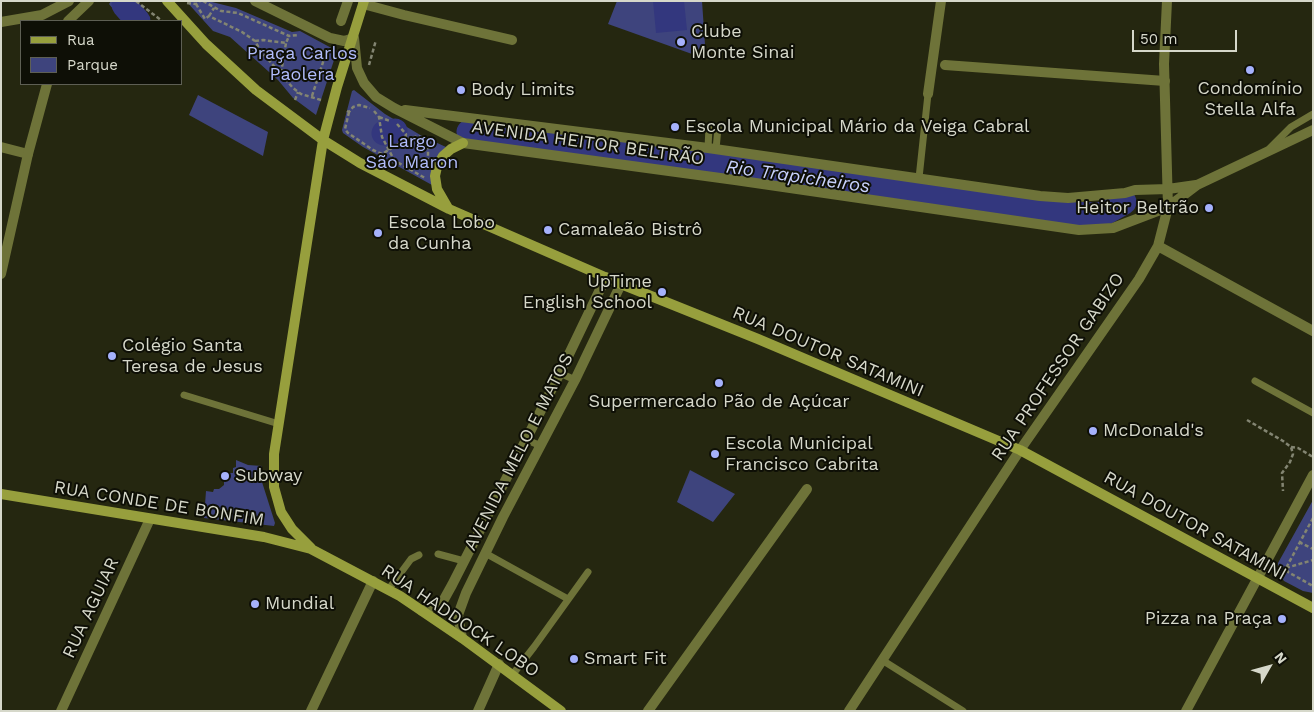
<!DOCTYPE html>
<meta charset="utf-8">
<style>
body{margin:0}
#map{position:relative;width:1314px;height:712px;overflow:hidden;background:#252710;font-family:"Work Sans",sans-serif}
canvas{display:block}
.frame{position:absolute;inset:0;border:2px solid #d6d8ca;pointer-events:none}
.legend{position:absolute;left:20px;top:20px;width:162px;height:65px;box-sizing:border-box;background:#0e0f06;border:1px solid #5e5f54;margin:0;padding:6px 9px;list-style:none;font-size:15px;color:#d6d8ca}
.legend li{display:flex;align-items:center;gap:10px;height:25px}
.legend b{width:25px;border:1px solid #5e5f54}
.north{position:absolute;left:1244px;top:642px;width:50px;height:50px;-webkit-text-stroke:4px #0e0f06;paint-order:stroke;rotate:52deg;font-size:14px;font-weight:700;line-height:20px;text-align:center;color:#d6d8ca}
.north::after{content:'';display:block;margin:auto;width:18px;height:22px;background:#d6d8ca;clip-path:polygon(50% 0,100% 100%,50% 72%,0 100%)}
.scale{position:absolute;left:1132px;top:30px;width:105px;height:22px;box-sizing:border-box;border:2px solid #d6d8ca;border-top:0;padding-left:6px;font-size:15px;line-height:18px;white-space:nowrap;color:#d6d8ca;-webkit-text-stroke:4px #0e0f06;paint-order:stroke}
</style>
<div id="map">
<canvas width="1314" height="712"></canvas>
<div class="frame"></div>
<ul class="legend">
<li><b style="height:6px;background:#979f3d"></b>Rua</li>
<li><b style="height:14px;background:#3e447d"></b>Parque</li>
</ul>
<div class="north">N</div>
<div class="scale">50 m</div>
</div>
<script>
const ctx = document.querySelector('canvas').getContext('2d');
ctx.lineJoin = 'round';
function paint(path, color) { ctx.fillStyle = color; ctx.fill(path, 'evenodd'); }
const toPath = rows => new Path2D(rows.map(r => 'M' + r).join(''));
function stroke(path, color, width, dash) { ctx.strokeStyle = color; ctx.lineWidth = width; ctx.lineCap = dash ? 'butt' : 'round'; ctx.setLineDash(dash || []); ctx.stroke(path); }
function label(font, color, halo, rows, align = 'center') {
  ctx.font = font + ' "Work Sans",sans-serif'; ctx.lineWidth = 4; ctx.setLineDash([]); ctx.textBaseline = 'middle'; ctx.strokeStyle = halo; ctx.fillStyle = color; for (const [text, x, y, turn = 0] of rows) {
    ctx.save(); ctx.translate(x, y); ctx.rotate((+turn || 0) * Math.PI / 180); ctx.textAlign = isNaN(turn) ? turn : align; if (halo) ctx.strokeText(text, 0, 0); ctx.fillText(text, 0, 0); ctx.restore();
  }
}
paint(toPath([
 [111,1,127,1,146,21,123,21,109,4],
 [186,1,208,1,236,8,292,32,300,31,337,51,316,115,293,98,278,80,230,37,213,31],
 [617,1,702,1,706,59,608,24],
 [354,90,385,114,422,136,446,147,440,153,432,185,363,147,343,133,342,130,352,91],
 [198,95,268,132,263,156,189,115],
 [236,460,248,465,262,466,262,482,275,523,274,526,204,518,206,491,213,492,214,489,219,489,224,485,224,479,230,479,230,473,233,473,233,468,236,467],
 [690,470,735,494,713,522,677,502],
 [1313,500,1313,593,1303,591,1284,581,1278,572,1278,563]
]), '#3e447d');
paint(toPath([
 [653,1,684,1,687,30,656,33]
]), '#33377e');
stroke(toPath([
 [124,5,138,21],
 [469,132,1068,214,1101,215,1124,202],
 [384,133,395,131]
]), '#33377e', 25);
stroke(toPath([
 [136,1,162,21],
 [203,1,221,11,238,13,289,36,299,35],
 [187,3,196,4,200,1],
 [196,4,205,19,209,16,242,32,255,41,260,50,293,88,301,94,321,100],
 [209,16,214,8],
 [255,41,263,40,286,43,289,36],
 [369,65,376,40],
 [281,73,286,43],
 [312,96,325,56,321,48],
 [295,100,298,92],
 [347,111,349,112,353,107,359,105,370,108],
 [374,111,379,117,382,137,392,156,397,162,425,178],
 [349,112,345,129,348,133,373,150,382,154,405,140,418,136,425,140,428,147,428,160],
 [379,117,390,121],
 [397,124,406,134,405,140],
 [1247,420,1283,441,1291,447,1293,454,1290,462,1282,473,1283,491],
 [1291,447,1298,448,1313,457],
 [1313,518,1286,568,1288,572,1313,586],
 [1299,542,1313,549],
 [1286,568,1313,560]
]), '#838572', 2.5, [4, 2.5]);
stroke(toPath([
 [708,148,709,127],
 [1270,148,1291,127,1313,114],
 [716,149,718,128],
 [919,178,928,94],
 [560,373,575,380],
 [1255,381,1313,413],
 [184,395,279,424],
 [527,440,541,446],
 [485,553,568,599],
 [438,554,464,561],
 [388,590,411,559,419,555],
 [882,660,963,711],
 [513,674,534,647,588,572]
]), '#6e7339', 7);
stroke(toPath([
 [341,21,348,1]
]), '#6e7339', 10);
stroke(toPath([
 [363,4,404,15,512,40],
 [945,65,1165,81],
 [928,94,941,1],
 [1,147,28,154],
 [1158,246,1313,331],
 [422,611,442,603,452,585,560,373,606,277],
 [462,638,458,615,466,593,503,517,575,380,621,284],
 [61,711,150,519],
 [311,711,373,581],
 [478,711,499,664],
 [648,711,807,489],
 [849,711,1020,450,1139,279,1158,246,1168,207]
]), '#6e7339', 10);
stroke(toPath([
 [255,1,330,38,344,41,354,38,357,68,364,83,376,97,394,108,463,143,735,180,1079,230,1113,228,1168,207,1197,185,1313,130],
 [1167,1,1164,64,1168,207],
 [68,21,89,1],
 [1,22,42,15,69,1],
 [405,110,708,148,1040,196,1068,198,1125,193,1135,190,1168,189,1196,185],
 [1,274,28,154,47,84],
 [1186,711,1313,475]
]), '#6e7339', 10);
stroke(toPath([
 [167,1,206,44,256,90,323,140,360,163,449,209,621,284,758,339,1020,450,1313,608],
 [448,208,437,189,435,176,437,167,443,156,451,149,463,143],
 [1,494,264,537,311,549,400,596,462,638,561,711],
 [311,548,292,529,281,512,274,487,274,454,323,140,337,87,364,1]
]), '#979f3d', 10);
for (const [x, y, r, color] of [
 [681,42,5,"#a5b1fc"],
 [1250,70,5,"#a5b1fc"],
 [461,90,5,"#a5b1fc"],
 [675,127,5,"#a5b1fc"],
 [1209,208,5,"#a5b1fc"],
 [548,230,5,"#a5b1fc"],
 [378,233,5,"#a5b1fc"],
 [662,292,5,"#a5b1fc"],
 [112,356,5,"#a5b1fc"],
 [719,383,5,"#a5b1fc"],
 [1093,431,5,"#a5b1fc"],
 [715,454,5,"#a5b1fc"],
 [225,476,5,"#a5b1fc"],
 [255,604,5,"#a5b1fc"],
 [1282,619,5,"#a5b1fc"],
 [574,659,5,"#a5b1fc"]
]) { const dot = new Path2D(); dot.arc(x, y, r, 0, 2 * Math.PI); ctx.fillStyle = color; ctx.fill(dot); stroke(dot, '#0e0f06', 2); }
label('18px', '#d6d8ca', '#0e0f06', [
 ["Clube",691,32],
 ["Monte Sinai",691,53],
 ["Condomínio",1250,89,"center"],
 ["Stella Alfa",1250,110,"center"],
 ["Body Limits",471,90],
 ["Escola Municipal Mário da Veiga Cabral",685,127],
 ["Heitor Beltrão",1199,208,"right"],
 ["Escola Lobo",388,223],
 ["da Cunha",388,244],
 ["Camaleão Bistrô",558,230],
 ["UpTime",652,282,"right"],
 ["English School",652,303,"right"],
 ["Colégio Santa",122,346],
 ["Teresa de Jesus",122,367],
 ["Supermercado Pão de Açúcar",719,402,"center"],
 ["McDonald's",1103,431],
 ["Escola Municipal",725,444],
 ["Francisco Cabrita",725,465],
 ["Subway",235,476],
 ["Mundial",265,604],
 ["Pizza na Praça",1272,619,"right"],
 ["Smart Fit",584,659]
], 'left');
label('18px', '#b1bcfb', '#0e0f06', [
 ["Praça Carlos",302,54],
 ["Paolera",302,75],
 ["Largo",412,142],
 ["São Maron",412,163]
]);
label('18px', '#d6d8ca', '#0e0f06', [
 ["AVENIDA HEITOR BELTRÃO",588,143,8],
 ["RUA DOUTOR SATAMINI",828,352,23],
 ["RUA PROFESSOR GABIZO",1058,367,-56],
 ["AVENIDA MELO E MATOS",519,452,-63],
 ["RUA CONDE DE BONFIM",159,504,9],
 ["RUA DOUTOR SATAMINI",1195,526,29],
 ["RUA AGUIAR",91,608,-65],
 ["RUA HADDOCK LOBO",460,621,34]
]);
label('italic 19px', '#c8d1fb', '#0e0f06', [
 ["Rio Trapicheiros",798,177,8]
]);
</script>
